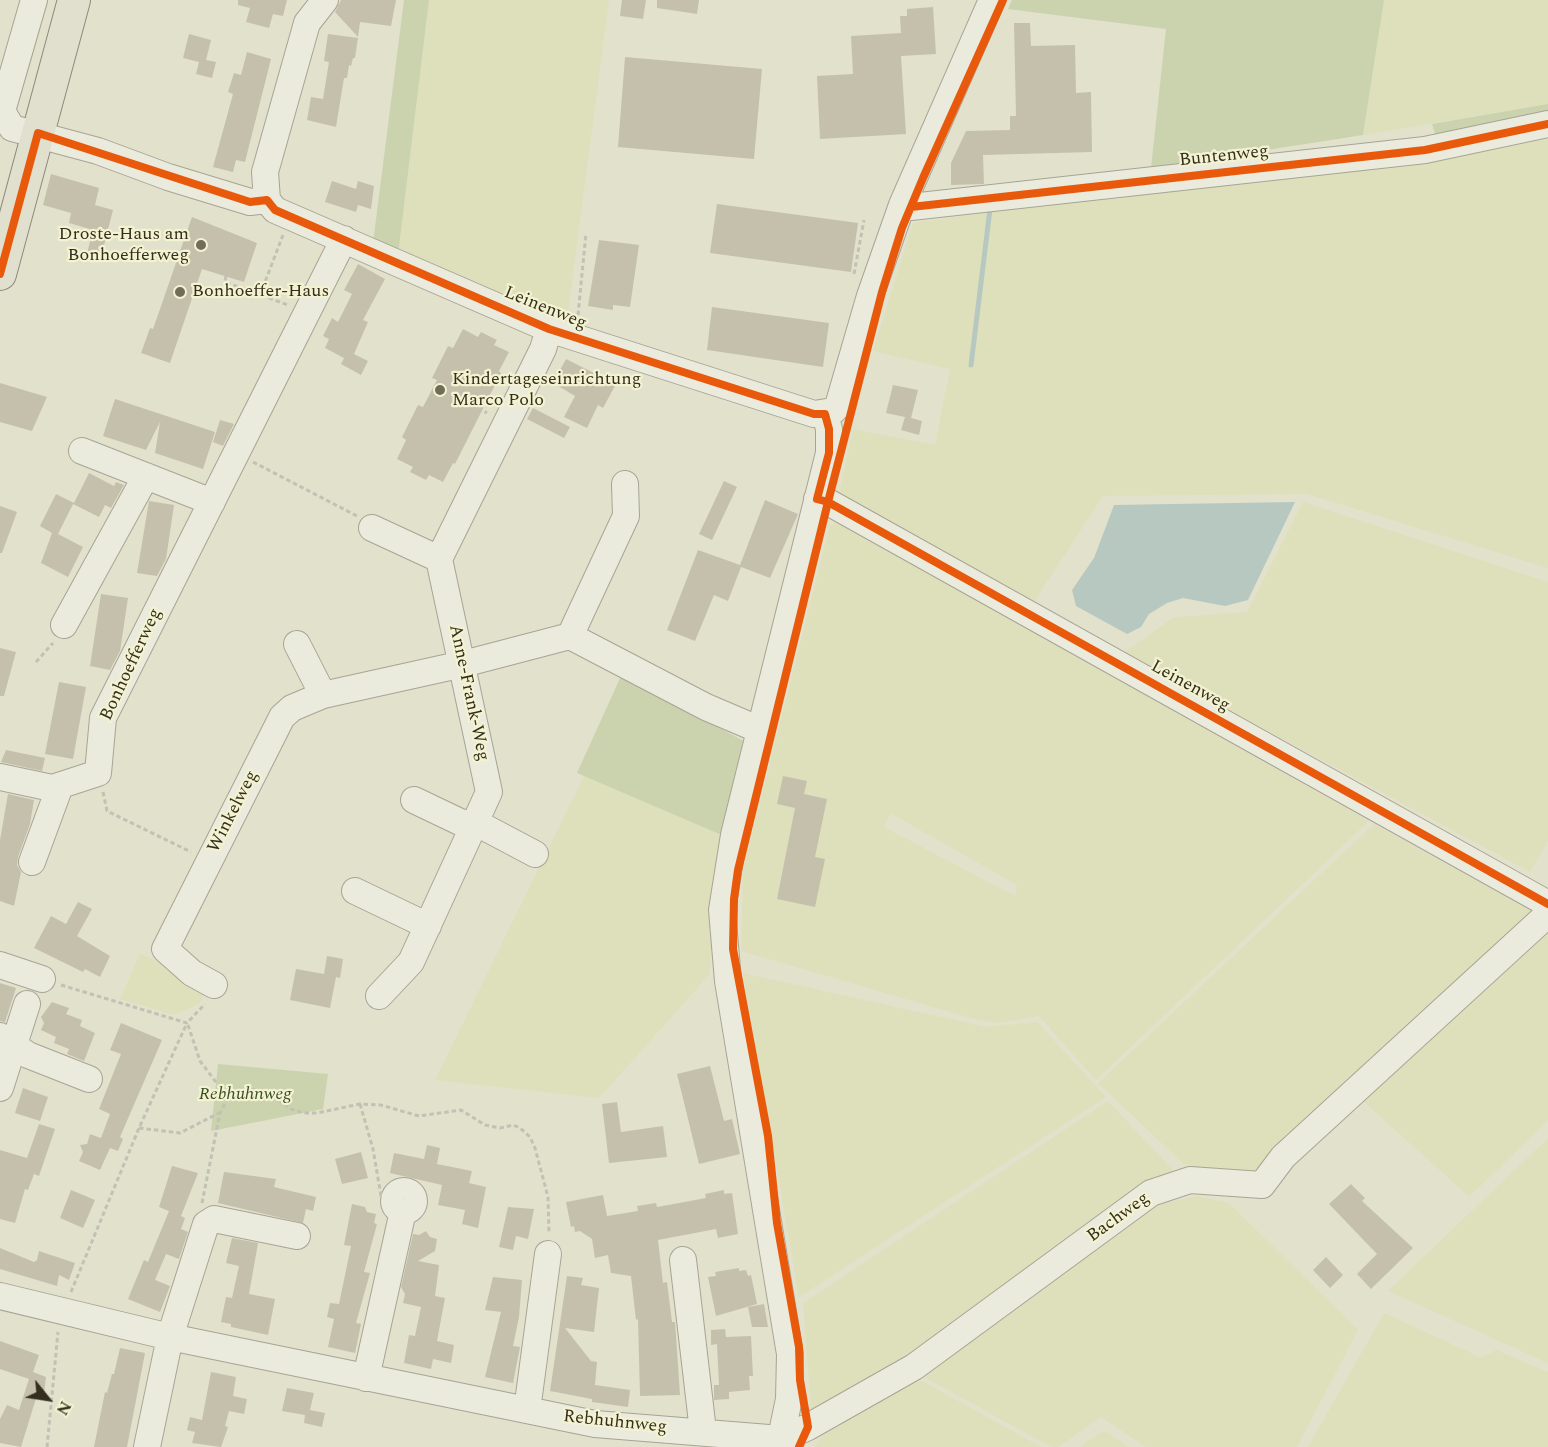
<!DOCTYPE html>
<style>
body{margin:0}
#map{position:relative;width:1548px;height:1447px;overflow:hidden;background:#e2e1cb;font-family:Spectral,serif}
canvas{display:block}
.north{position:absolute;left:18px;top:1369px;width:60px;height:60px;-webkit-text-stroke:4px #f3f2d1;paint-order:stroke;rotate:120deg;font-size:16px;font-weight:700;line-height:24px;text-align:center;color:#342e1e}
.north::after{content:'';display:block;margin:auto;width:21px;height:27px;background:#342e1e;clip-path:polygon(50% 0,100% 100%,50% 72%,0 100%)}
</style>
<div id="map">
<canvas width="1548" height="1447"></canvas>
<div class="north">N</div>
</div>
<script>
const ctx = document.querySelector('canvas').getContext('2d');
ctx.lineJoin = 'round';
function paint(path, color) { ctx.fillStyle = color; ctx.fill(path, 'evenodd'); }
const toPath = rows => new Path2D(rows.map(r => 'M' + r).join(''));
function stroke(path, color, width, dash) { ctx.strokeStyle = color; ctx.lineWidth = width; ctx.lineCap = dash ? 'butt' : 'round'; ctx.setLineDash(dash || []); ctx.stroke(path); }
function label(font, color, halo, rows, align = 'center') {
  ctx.font = font + ' Spectral,serif'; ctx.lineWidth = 4.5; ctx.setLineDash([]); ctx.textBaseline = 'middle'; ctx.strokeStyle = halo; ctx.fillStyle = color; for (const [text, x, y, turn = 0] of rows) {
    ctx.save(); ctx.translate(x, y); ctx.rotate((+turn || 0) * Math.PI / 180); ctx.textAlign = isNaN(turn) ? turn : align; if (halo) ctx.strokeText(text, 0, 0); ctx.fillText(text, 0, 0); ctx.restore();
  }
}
paint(toPath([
 [429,0,609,0,566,328,398,255],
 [1384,0,1548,0,1548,104,1363,135],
 [1548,138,1548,568,1307,494,1103,496,1033,603,839,494,853,429,935,445,950,369,873,351,913,223,1110,195,1475,152],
 [1303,502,1548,582,1548,841,1530,872,1123,653,1174,617,1247,612],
 [841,522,1369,821,1096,1080,1039,1016,997,1023,971,1018,741,951,743,870,830,525],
 [890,813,1017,885,1015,896,884,827],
 [584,776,724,836,713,899,710,974,599,1098,435,1080],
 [1374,824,1537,914,1256,1176,1235,1176,1184,1164,1098,1083],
 [1548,921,1548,1120,1469,1197,1360,1098],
 [140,953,208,987,199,1004,174,1015,120,999],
 [743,973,986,1027,1037,1022,1106,1097,799,1297],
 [1108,1101,1179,1177,908,1366,817,1418,811,1407,803,1303],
 [1548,1138,1548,1363,1388,1291],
 [1197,1196,1229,1203,1358,1330,1297,1447,1146,1447,1101,1417,1058,1447,1051,1447,922,1376,1158,1204],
 [1384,1313,1482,1358,1496,1350,1548,1372,1548,1447,1308,1447],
 [924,1381,924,1382,1041,1447,815,1447,823,1434,912,1384],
 [1104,1430,1128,1447,1080,1447]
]), '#dee0bc');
paint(toPath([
 [404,0,429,0,398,255,373,243],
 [1012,0,1384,0,1363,135,1151,168,1166,29,1008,9],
 [1548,104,1548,115,1437,139,1432,124],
 [622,674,749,744,724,836,577,773],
 [218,1064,328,1074,323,1109,211,1131]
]), '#cad3ae');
paint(toPath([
 [1295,502,1248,600,1225,606,1183,598,1167,603,1149,614,1141,627,1127,634,1076,606,1072,590,1094,558,1114,505]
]), '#b7c8c1');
stroke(toPath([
 [971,365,990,209]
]), '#b7c8c1', 5);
paint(toPath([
 [238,0,287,0,283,16,273,14,269,28,246,22,250,8,238,5],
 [341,0,396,0,391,26,360,22,358,37,335,12],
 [622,0,646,0,643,19,620,16],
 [657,0,699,0,697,14,657,8],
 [933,7,936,54,901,56,906,134,820,139,817,76,853,74,851,36,901,33,900,16,907,16,907,9],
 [1014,23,1030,23,1031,46,1075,45,1076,93,1091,92,1092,152,983,155,984,184,951,185,951,163,966,131,1010,130,1010,116,1016,116],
 [189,34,211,40,206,60,216,62,212,78,196,74,199,62,183,58],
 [328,34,358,38,355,58,353,58,351,66,349,65,347,78,344,78,336,127,307,120,311,97,323,99,329,62,324,61],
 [247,52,271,59,245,162,236,160,233,172,213,167,233,94,228,92,234,73,241,75],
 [625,57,762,69,754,159,618,147],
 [51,174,99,188,95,205,113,210,100,261,86,257,93,230,69,223,71,213,43,205],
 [332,181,356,189,358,181,374,186,371,209,358,205,356,212,325,202],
 [717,204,858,223,851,272,710,253],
 [192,217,257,243,244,282,202,269,170,363,141,353,150,328,153,329],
 [599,240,639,245,630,307,613,305,613,310,588,306],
 [358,264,385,279,363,320,368,322,354,354,368,361,361,375,341,364,344,358,325,348,329,339,323,336,332,318,338,322,352,294,344,290],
 [712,307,829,323,823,367,707,350],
 [463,329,478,337,481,332,497,340,494,345,509,352,499,371,501,373,455,464,453,463,443,482,429,475,426,480,410,472,413,467,397,459,406,440,402,437,418,405,423,407,437,380,432,378,448,346,453,348],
 [566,359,616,384,603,408,598,405,587,428,564,417,575,396,553,383],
 [0,383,47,397,32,431,0,422],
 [893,385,918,390,911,418,922,421,919,435,901,430,905,417,886,413],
 [115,399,215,432,203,469,155,453,160,422,146,450,103,436],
 [533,408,570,427,564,438,527,419],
 [220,420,234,424,223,446,213,442],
 [89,473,114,486,116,482,124,485,111,508,105,505,99,517,73,504,58,534,83,547,68,577,41,563,52,533,40,526,56,494,74,503],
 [724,481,737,487,712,540,699,534],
 [765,500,798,514,770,578,741,567,728,601,714,595,695,641,667,630,698,550,740,565],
 [149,501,174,505,166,559,157,576,137,573],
 [0,506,17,512,2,553,0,553],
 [101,594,128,598,120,651,110,670,90,666],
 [0,648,16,652,4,696,0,696],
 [59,682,86,687,73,759,45,754],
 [6,750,45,758,42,771,1,762],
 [783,776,807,781,804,794,827,799,815,857,825,859,815,907,777,899,795,808,777,804],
 [8,794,34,800,30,824,18,857,17,865,21,872,14,906,0,901,0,840],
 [78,902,92,909,77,936,110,956,100,977,85,969,83,972,34,948,51,916,66,924],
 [327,956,343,959,340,978,336,977,330,1008,290,1000,296,969,324,974],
 [0,983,16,988,5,1022,0,1021],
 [52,1002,69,1008,66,1014,82,1020,80,1026,95,1033,84,1061,67,1054,69,1049,54,1043,56,1037,41,1030,44,1023,41,1017],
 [121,1023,162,1040,120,1137,123,1139,118,1151,110,1148,100,1170,79,1161,83,1152,80,1145,87,1144,90,1134,101,1138,110,1114,99,1109,121,1054,110,1050],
 [710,1066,724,1121,732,1119,740,1154,699,1164,677,1074],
 [23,1088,48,1097,40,1121,15,1113],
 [617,1102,621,1132,663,1126,667,1157,609,1163,602,1104],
 [39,1124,55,1129,39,1176,34,1174,28,1190,25,1189,15,1223,0,1219,0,1150,27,1158],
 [427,1145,440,1148,437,1164,472,1171,469,1183,486,1187,478,1228,462,1224,465,1210,438,1205,442,1185,390,1173,394,1153,424,1159],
 [361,1152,368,1178,342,1184,335,1159],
 [172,1166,198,1173,181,1216,185,1218,181,1229,188,1232,179,1259,166,1254,155,1280,170,1286,160,1312,128,1299,144,1260,148,1262,169,1211,159,1207],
 [224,1172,276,1179,274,1187,316,1197,313,1211,306,1209,303,1223,218,1203],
 [1351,1184,1365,1198,1362,1201,1413,1248,1371,1289,1357,1274,1377,1254,1329,1204],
 [71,1190,95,1200,83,1228,60,1218],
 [724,1190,724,1194,732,1193,738,1234,718,1238,716,1229,658,1240,663,1283,667,1282,672,1322,675,1322,680,1395,640,1396,638,1319,636,1320,631,1276,611,1273,608,1255,595,1258,592,1239,580,1231,575,1232,574,1226,571,1227,566,1202,603,1195,607,1216,638,1211,637,1206,656,1203,657,1207,690,1201,706,1198,705,1194],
 [352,1204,365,1207,367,1212,376,1214,374,1223,377,1224,364,1272,370,1273,356,1323,361,1324,355,1353,328,1347,334,1319,327,1317,330,1303,339,1304,351,1246,344,1245],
 [508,1207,534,1209,528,1239,516,1236,513,1250,499,1247],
 [426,1231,430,1237,437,1239,435,1251,418,1261,439,1265,435,1296,445,1298,437,1341,454,1345,451,1363,433,1359,431,1369,404,1363,409,1335,415,1336,421,1307,403,1303,405,1294,401,1287,413,1234,419,1235],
 [232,1238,258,1243,249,1294,275,1299,268,1335,231,1327,231,1324,221,1322,226,1297,232,1298,239,1266,226,1263],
 [0,1248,34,1262,37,1260,39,1251,75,1263,69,1280,59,1275,57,1286,0,1269],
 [1326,1257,1343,1275,1330,1288,1313,1270],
 [739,1268,739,1271,746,1270,748,1276,751,1275,757,1304,716,1316,708,1277,716,1276,715,1272],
 [567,1276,583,1278,581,1285,599,1288,594,1332,565,1328,591,1361,597,1362,595,1385,630,1390,628,1407,592,1402,592,1399,550,1391],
 [493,1277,522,1280,519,1317,513,1346,520,1347,513,1383,485,1377,501,1312,485,1310],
 [764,1304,768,1327,752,1327,748,1307],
 [725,1329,726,1337,751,1336,753,1376,749,1376,750,1390,729,1392,729,1399,714,1400,714,1385,719,1385,717,1344,711,1345,711,1330],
 [0,1341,39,1355,33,1372,46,1377,44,1394,38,1392,21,1447,0,1443,0,1419,7,1405,19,1410,29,1379,0,1369],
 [120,1348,145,1353,127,1447,94,1447,105,1392,107,1393,112,1374,114,1374],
 [211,1372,236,1377,233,1396,247,1399,244,1414,229,1411,225,1426,228,1427,221,1447,192,1443,195,1432,187,1430,190,1417,202,1420],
 [287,1388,314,1393,310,1410,325,1413,322,1427,304,1423,305,1415,282,1411]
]), '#c5c0ac');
const minor = toPath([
 [34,0,2,111,12,128,98,151,168,177,250,202,267,200],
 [325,0,307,23,265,172,267,200,275,210,549,329,814,414,833,411,838,406,870,296,902,205,992,0],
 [902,205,911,207,1425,150,1548,124],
 [82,451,212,502],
 [817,499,828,502,1548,904],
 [372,528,439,559],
 [64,625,146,476],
 [570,636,706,707,760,730],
 [297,644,323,695],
 [0,777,52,788,98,773,103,718,344,239],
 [414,800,460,822,484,827,535,854],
 [32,862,60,786],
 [355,891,428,926],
 [0,965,42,979],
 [214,985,192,973,165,949,282,717,292,708,323,695,463,664,570,636,626,516,625,484],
 [379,996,411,962,489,792,439,559,543,349,549,329],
 [0,1036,28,1055,89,1079],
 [0,1088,27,1004],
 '394 1201a10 10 0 1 1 20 0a10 10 0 1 1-20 0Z',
 [683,1260,703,1431],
 [0,1296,170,1337,595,1424,781,1439,808,1427,914,1367,1151,1193,1190,1180,1262,1185,1283,1157,1548,914],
 [366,1378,403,1211],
 [527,1410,548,1254],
 [147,1447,170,1337,206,1224,214,1219,297,1236],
 [779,1447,789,1399,790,1354,728,981,722,910,734,835,829,453,829,429,825,414]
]);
const major = toPath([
 [0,274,74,0]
]);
stroke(minor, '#a7a495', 28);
stroke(major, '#8c8a7b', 34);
stroke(toPath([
 [854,274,864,220],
 [226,276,225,282,288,305],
 [260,295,283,235],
 [578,315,586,233],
 [478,408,487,413],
 [253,462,357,516],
 [36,662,53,643],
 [103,792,107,811,191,852],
 [61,985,187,1023,205,1004],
 [188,1025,200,1061,228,1098],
 [360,1104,373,1149,381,1196],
 [139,1128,180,1133,219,1113],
 [202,1203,220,1113,228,1098,241,1088,267,1092,291,1109,304,1113,317,1113,360,1104,381,1105,419,1116,461,1110,485,1125,500,1128,513,1125,520,1128,530,1137,535,1148,548,1197,549,1234],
 [71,1292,139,1128,187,1023],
 [47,1447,58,1332]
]), '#c2c1b4', 3, [4.5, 3]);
stroke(minor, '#eaeadd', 26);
stroke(major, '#e1e0ce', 32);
stroke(toPath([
 [911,207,1425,150,1548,124],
 [0,274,38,133,250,202,267,200,275,210,549,329,814,414,825,414,829,429,829,453,817,499,828,502,1548,904],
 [799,1447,808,1427,800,1380,799,1347,777,1223,768,1136,733,949,734,899,738,870,828,502,882,292,902,228,923,178,1003,0]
]), '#e8590c', 8);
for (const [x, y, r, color] of [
 [201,245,6,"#716d5b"],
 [180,292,6,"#716d5b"],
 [440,390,6,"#716d5b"]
]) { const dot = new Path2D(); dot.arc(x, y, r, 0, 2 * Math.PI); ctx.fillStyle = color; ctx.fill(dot); stroke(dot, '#f3f2d1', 2); }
label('18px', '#342e1e', '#f3f2d1', [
 ["Buntenweg",1224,157,-6],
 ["Leinenweg",545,309,22],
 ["Bonhoefferweg",132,665,-65],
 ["Leinenweg",1190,687,29],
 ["Anne-Frank-Weg",468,693,78],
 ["Winkelweg",234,812,-63],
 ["Bachweg",1119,1218,-36],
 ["Rebhuhnweg",615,1423,6]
]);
label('18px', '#342e1e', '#f3f2d1', [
 ["Droste-Haus am",189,235,"right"],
 ["Bonhoefferweg",189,256,"right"],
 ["Bonhoeffer-Haus",192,292],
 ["Kindertageseinrichtung",452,380],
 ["Marco Polo",452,401]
], 'left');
label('italic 18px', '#3a4f26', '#f3f2d1', [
 ["Rebhuhnweg",245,1095]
]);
</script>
